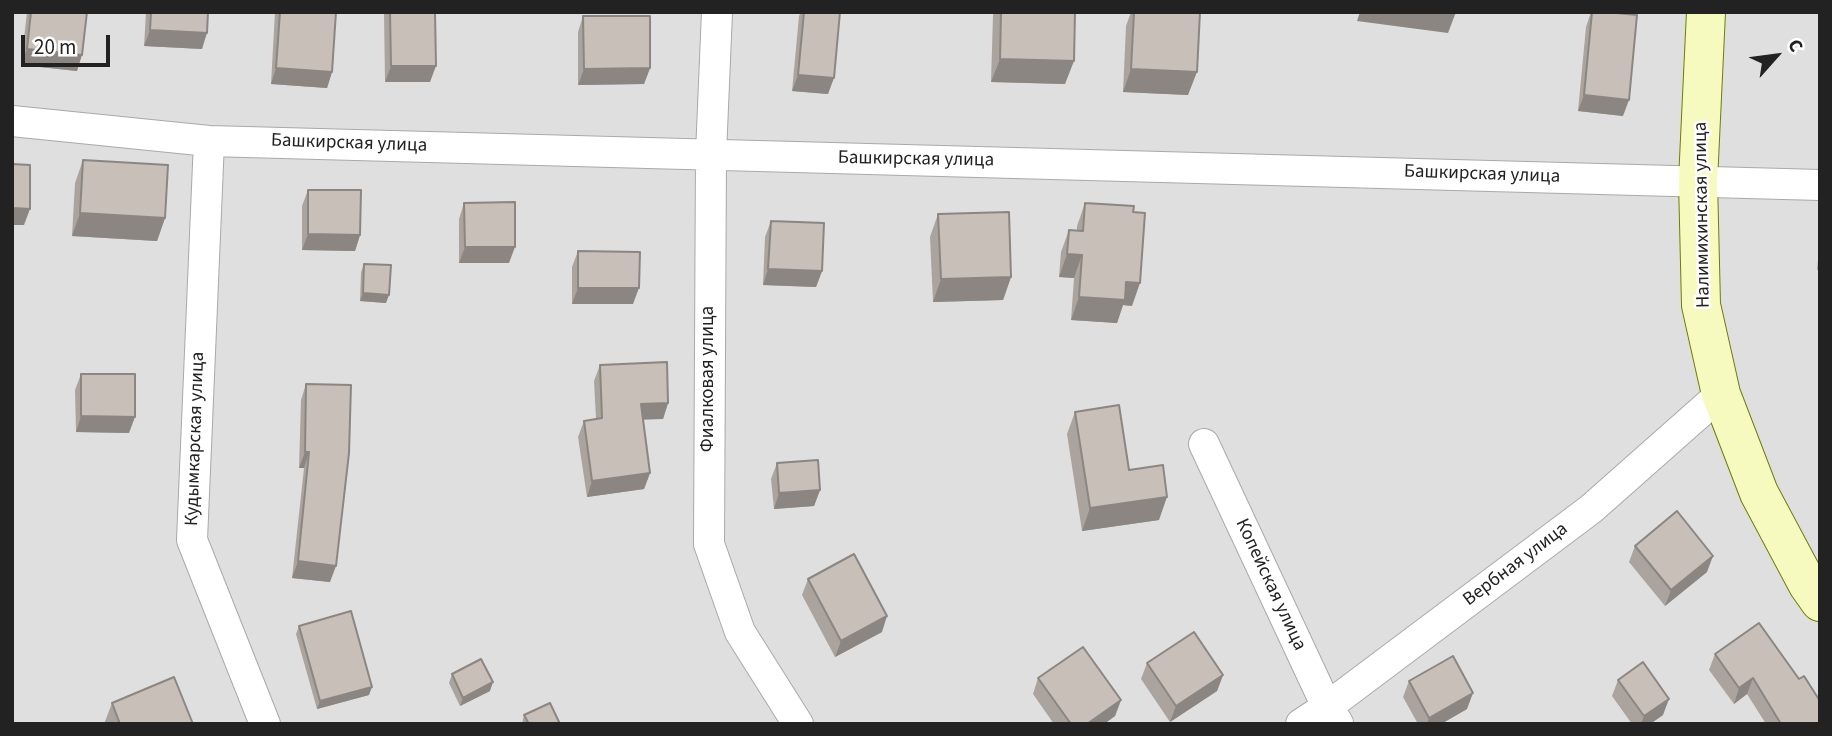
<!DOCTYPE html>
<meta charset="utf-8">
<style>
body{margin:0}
#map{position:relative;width:1832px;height:736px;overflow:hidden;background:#f2efe9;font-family:"Source Sans 3",sans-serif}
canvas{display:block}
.frame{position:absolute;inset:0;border:14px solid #222;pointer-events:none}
.north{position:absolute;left:1741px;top:21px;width:70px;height:70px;-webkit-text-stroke:5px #fff;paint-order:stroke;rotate:62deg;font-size:19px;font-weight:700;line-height:28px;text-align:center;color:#222}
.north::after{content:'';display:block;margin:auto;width:24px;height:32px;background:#222;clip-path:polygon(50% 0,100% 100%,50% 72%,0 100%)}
.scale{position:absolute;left:21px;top:35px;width:89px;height:32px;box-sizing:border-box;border:4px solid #222;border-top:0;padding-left:9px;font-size:21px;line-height:24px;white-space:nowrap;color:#222;-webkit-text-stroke:5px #fff;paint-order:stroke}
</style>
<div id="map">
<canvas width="1832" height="736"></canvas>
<div class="frame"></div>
<div class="north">С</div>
<div class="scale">20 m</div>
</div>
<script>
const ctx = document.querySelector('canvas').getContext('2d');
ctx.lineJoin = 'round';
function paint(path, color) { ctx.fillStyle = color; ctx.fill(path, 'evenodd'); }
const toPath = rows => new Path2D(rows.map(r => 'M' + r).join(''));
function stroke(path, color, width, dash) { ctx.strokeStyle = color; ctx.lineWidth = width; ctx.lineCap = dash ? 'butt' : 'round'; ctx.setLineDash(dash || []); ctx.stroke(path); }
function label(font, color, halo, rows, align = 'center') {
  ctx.font = font + ' "Source Sans 3",sans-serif'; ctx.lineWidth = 5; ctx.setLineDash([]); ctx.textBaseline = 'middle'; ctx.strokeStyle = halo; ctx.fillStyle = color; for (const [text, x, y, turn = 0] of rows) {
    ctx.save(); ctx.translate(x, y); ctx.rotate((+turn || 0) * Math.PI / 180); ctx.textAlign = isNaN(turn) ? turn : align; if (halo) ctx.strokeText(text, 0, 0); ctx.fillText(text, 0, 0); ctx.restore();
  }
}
paint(toPath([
 [12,12,1820,12,1820,724,12,724]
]), '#e0dfdf');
const street = toPath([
 [717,12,711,154,709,544,740,632,798,724],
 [12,121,209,141,1820,185],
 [209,141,192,540,265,724],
 [1204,444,1327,707,1338,723],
 [1301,724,1327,707,1591,509,1721,394]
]);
const secondary = toPath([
 [1706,12,1698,181,1701,305,1721,394,1759,493,1808,585,1820,602]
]);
stroke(street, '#a9a9a9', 32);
stroke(secondary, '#707d05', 40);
stroke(street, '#fff', 30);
stroke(secondary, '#f7fabf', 38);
paint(toPath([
 [27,12,87,12,77,71,21,65],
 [146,12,208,12,202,49,144,46],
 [275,12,336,12,332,72,327,88,271,84],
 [384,12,435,12,430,82,385,82],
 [801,12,840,12,828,94,792,91,799,16],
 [994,12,1075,12,1065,84,991,82,993,15],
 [1131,12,1200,12,1188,95,1123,92,1126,26],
 [1591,12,1623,116,1578,111,1586,27],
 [583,16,650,68,644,84,578,85,578,32],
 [83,160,165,218,157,241,72,236,75,183],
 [308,190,360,235,355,251,302,250,302,206],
 [464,203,509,263,459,263,459,219],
 [1085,203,1132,306,1123,305,1117,323,1071,320,1074,278,1059,277,1061,252,1069,230,1077,230,1077,226],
 [938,214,1011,277,1003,300,933,302,930,237],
 [771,221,822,271,816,287,763,285,765,237],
 [1820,240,1820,270,1817,270],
 [578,251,633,304,572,304,572,267],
 [364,264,386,303,360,301,361,272],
 [600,365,668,403,663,419,643,419,650,473,644,489,587,497,578,437,584,421,596,419,594,381],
 [81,374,129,433,76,432,75,390],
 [306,384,330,582,292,578,304,468,299,468,301,400],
 [1075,412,1129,470,1159,520,1082,531,1067,434],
 [777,463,820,490,814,506,774,509,771,479],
 [1635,546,1707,572,1665,606,1629,562],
 [808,579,882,632,835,657,802,595],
 [299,626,369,695,317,709,296,634],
 [1715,654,1799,679,1820,724,1766,724,1747,694,1734,704,1709,670],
 [1147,663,1223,675,1217,691,1170,722,1141,679],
 [452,674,490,691,460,706,449,683],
 [1038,678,1121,700,1115,716,1104,724,1054,724,1033,694],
 [1618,680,1663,715,1650,724,1632,724,1612,696],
 [1409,681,1467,709,1441,724,1418,724,1403,697],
 [112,703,193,724,104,724],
 [524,715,560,724,522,724]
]), '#aba49e');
paint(toPath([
 [1360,12,1456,12,1448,33,1357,21],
 [150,30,207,33,202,49,144,46],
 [27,49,82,55,77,71,21,65],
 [1000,59,1074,61,1065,84,991,82],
 [391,66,436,66,430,82,385,82],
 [276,68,332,72,327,88,271,84],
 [650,68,644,84,578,85,584,69],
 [1131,69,1197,72,1188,95,1123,92],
 [798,75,834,78,828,94,792,91],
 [1584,95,1629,100,1623,116,1578,111],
 [12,208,30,209,24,225,12,225],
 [80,213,165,218,157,241,72,236],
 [308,234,360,235,355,251,302,250],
 [465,247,515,247,509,263,459,263],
 [1067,254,1082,255,1074,278,1059,277],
 [768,269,822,271,816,287,763,285],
 [1011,277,1003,300,933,302,941,279],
 [1126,282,1140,283,1132,306,1123,305,1117,323,1071,320,1079,297],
 [578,288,639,288,633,304,572,304],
 [363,293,389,295,386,303,360,301],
 [668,403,663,419,635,420,641,404],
 [81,416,135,417,129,433,76,432],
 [305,452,309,452,304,468,299,468],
 [650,473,644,489,587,497,592,481],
 [820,490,814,506,774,509,779,493],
 [1167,497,1159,520,1082,531,1090,508],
 [1713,556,1707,572,1665,606,1671,590],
 [298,561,336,566,330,582,292,578],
 [887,616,882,632,835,657,841,641],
 [1223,675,1217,691,1170,722,1176,706],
 [1753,678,1747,694,1734,704,1739,688],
 [493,682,490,691,460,706,463,698],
 [372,687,369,695,317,709,320,701],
 [1473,693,1467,709,1441,724,1427,724,1429,718],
 [1669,699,1663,715,1650,724,1641,724,1644,716],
 [1121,700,1115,716,1104,724,1087,724]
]), '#8b8681');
const building = toPath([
 [31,12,87,12,82,55,27,49,31,12],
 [151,12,208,12,207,33,150,30,151,12],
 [280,12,336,12,332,72,276,68,280,12],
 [390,12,435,12,436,66,391,66,390,12],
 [804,12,840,12,834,78,798,75,804,12],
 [1001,12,1075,12,1074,61,1000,59,1001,12],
 [1134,12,1200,12,1197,72,1131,69,1134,12],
 [1592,12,1607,12,1637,15,1629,100,1584,95,1592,12],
 [583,16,650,16,650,68,584,69,583,16],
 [83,160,168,165,165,218,80,213,83,160],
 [12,164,30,165,30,209,12,208,12,164],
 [308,190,361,190,360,235,308,234,308,190],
 [515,202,515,247,465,247,464,203,515,202],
 [1085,203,1134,206,1133,212,1145,213,1140,283,1126,282,1125,300,1079,297,1082,255,1067,254,1069,230,1083,231,1085,203],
 [1009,212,1011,277,941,279,938,214,1009,212],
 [771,221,824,223,822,271,768,269,771,221],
 [578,251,640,252,639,288,578,288,578,251],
 [364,264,391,265,389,295,363,293,364,264],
 [667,362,668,403,641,404,650,473,592,481,584,421,602,418,600,365,667,362],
 [81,374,135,374,135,417,81,416,81,374],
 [306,384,351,385,349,453,336,566,298,561,309,452,305,452,306,384],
 [1119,405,1129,470,1163,465,1167,497,1090,508,1075,412,1119,405],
 [818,460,820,490,779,493,777,463,818,460],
 [1677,511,1713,556,1671,590,1635,546,1677,511],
 [854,554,887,616,841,641,808,579,854,554],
 [351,611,372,687,320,701,299,626,351,611],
 [1759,623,1799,679,1804,676,1820,701,1820,724,1781,724,1753,678,1739,688,1715,654,1759,623],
 [1194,632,1223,675,1176,706,1147,663,1194,632],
 [1083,647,1121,700,1087,724,1071,724,1038,678,1083,647],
 [1453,656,1473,693,1429,718,1409,681,1453,656],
 [481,659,493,682,463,698,452,674,481,659],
 [1643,662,1669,699,1644,716,1618,680,1643,662],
 [174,677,193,724,120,724,112,703,174,677],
 [550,703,560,724,529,724,524,715,550,703]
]);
paint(building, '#c7bfb8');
stroke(building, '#8b8681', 2);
label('19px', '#222', '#fff', [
 ["Башкирская улица",349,144,2],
 ["Башкирская улица",916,160,1],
 ["Башкирская улица",1482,175,2],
 ["Налимихинская улица",1703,215,-91],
 ["Фиалковая улица",709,379,-90],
 ["Кудымкарская улица",196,439,-88],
 ["Вербная улица",1516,565,-37],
 ["Копейская улица",1270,585,65]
]);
</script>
